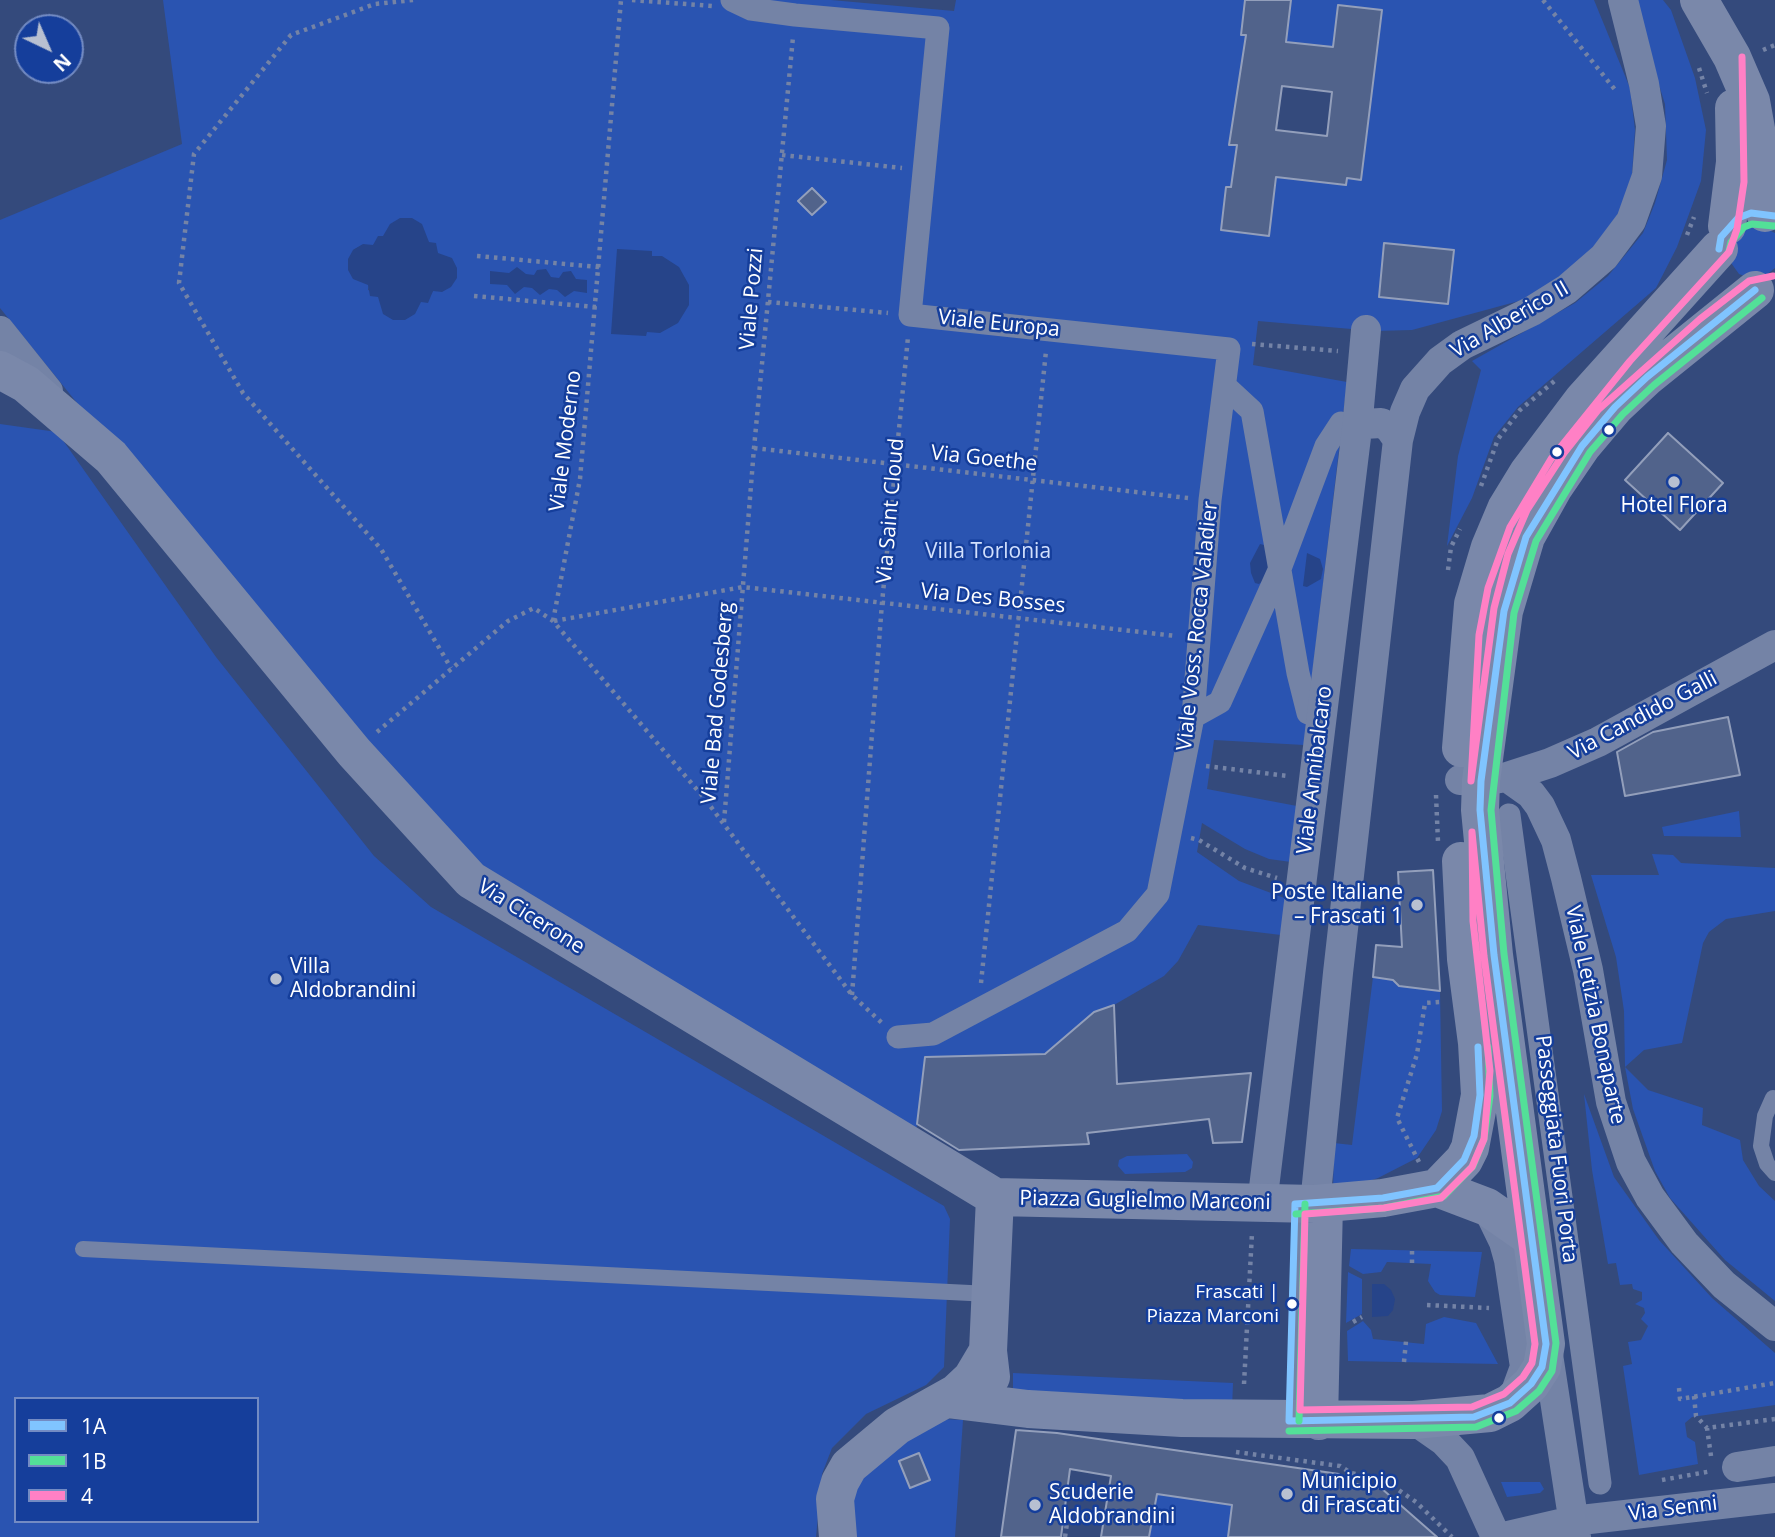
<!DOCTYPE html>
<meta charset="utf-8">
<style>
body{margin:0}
#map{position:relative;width:1775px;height:1537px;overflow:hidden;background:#344a7c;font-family:"Open Sans",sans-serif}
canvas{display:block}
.legend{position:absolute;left:14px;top:1397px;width:245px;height:126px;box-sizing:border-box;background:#153e9b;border:2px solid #738bc3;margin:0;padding:9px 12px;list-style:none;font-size:21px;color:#fff}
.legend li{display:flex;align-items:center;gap:14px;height:35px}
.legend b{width:35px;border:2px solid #738bc3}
.north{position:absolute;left:14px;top:14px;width:70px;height:70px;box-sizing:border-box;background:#153e9b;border:2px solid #738bc3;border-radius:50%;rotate:136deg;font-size:19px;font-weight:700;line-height:28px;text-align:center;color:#fff}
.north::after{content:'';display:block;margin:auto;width:24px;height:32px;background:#b8c0d1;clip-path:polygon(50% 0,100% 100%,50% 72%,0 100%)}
</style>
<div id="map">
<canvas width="1775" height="1537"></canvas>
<ul class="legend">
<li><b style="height:9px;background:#80c4ff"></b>1A</li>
<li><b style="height:9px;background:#53e098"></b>1B</li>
<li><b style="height:9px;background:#ff80c5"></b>4</li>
</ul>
<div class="north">N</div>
</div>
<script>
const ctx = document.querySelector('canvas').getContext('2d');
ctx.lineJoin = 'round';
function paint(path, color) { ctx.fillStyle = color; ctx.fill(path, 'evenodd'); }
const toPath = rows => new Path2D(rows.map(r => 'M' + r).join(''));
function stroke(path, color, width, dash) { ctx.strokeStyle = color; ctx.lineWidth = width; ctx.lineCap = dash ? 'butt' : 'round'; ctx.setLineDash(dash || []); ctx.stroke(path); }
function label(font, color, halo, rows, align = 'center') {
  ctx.font = font + ' "Open Sans",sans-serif'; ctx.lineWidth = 5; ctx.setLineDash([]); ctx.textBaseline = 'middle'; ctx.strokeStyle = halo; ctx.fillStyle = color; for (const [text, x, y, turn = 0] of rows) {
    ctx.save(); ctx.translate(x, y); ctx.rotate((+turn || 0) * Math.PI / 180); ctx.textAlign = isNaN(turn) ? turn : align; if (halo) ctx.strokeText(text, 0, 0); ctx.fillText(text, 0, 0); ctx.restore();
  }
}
paint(toPath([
 [163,0,831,0,954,11,956,0,1245,0,1241,34,1246,35,1229,144,1237,145,1231,187,1226,187,1221,230,1269,236,1277,170,1285,178,1346,185,1347,178,1361,179,1382,11,1338,5,1333,47,1286,42,1291,2,1282,0,1594,0,1630,88,1635,130,1632,174,1623,206,1603,238,1573,266,1530,298,1412,330,1375,331,1258,321,1253,365,1347,382,1304,745,1214,740,1207,789,1297,806,1291,862,1269,859,1245,849,1202,823,1197,852,1239,881,1287,899,1281,935,1198,925,1178,961,1164,976,1114,1005,1094,1012,1045,1054,925,1057,916,1132,480,877,82,409,0,308,0,220,182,144],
 [384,237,438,253,433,291,429,297,421,302,368,290,369,285,353,250,362,245,373,245],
 [1632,0,1663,0,1671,10,1695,78,1706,130,1701,181,1677,247,1656,288,1518,407,1494,437,1472,498,1447,546,1458,456,1481,370,1472,361,1575,303,1608,276,1643,233,1655,203,1667,160,1665,104],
 [1754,223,1775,233,1775,268,1765,276,1747,277,1739,274,1729,260,1728,243,1745,225],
 [0,424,57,432,216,657,374,856,431,907,944,1206,950,1219,944,1367,926,1385,866,1414,832,1448,822,1474,816,1537,0,1537],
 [16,1399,257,1399,257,1521,16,1521],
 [1739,811,1741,837,1664,836,1662,827],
 [1652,854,1673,855,1681,863,1775,868,1775,911,1726,919,1709,932,1703,943,1682,1043,1644,1050,1625,1067,1648,1090,1703,1108,1702,1125,1740,1140,1743,1160,1759,1186,1775,1201,1775,1301,1725,1260,1670,1198,1655,1171,1633,1109,1625,1067,1624,1011,1616,957,1591,875,1659,875],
 [1373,977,1393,980,1399,986,1440,991,1442,1111,1436,1130,1417,1158,1378,1178,1333,1193,1334,1143,1352,1145],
 [1584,1094,1614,1177,1659,1240,1712,1298,1775,1353,1775,1405,1692,1417,1685,1423,1687,1437,1695,1442,1698,1464,1639,1475,1623,1366,1632,1364,1628,1342,1641,1340,1648,1326,1641,1319,1645,1313,1644,1308,1635,1304,1642,1300,1642,1292,1633,1289,1632,1284,1620,1285,1616,1263,1608,1264,1592,1170],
 [1187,1154,1193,1162,1192,1168,1185,1172,1125,1174,1118,1166,1119,1160,1127,1156],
 [1351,1249,1482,1252,1475,1297,1440,1295,1435,1292,1428,1281,1431,1264,1387,1262,1381,1272,1363,1274,1349,1266],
 [1348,1272,1362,1279,1362,1314,1346,1323],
 [1444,1317,1476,1323,1498,1364,1348,1361,1347,1331,1363,1321,1371,1330,1373,1339,1424,1344,1426,1324],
 [1013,1373,1233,1383,1232,1409,1013,1394],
 [942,1419,963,1420,955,1537,856,1537,852,1501,859,1482,879,1457],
 [1501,1482,1540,1482,1544,1489,1540,1493,1507,1497],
 [1157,1494,1232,1505,1228,1537,1149,1537]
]), '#2a54b1');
paint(toPath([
 [400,218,412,218,422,224,429,242,436,243,438,253,452,258,457,268,457,278,451,287,442,292,433,291,428,303,421,302,415,314,405,320,393,320,383,314,378,297,370,296,368,285,353,279,348,270,348,259,353,250,363,244,373,245,378,236,383,236,390,224],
 [617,249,652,251,652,256,662,256,679,267,689,285,689,305,678,323,660,333,647,332,646,336,611,334],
 [517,267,526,274,534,275,537,270,546,269,551,277,559,278,563,272,571,271,576,279,587,280,587,293,574,291,565,297,557,290,549,289,540,295,532,288,524,287,515,294,507,285,490,284,490,271,509,273],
 [1260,544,1264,545,1271,558,1265,579,1259,584,1255,583,1251,573,1250,563],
 [1307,553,1320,559,1323,569,1321,579,1307,587,1303,586],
 [1372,1284,1384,1284,1391,1290,1395,1299,1393,1310,1388,1316,1372,1317]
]), '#264489');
const building = toPath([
 [1245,0,1291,0,1286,42,1333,47,1338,5,1382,10,1361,180,1347,178,1346,185,1276,177,1269,236,1221,230,1226,187,1231,187,1237,145,1229,145,1246,35,1241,35,1245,0],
 [1282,86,1332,92,1327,136,1276,130,1282,86],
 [812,188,826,202,812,215,798,201,812,188],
 [1384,243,1454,250,1448,304,1379,297,1384,243],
 [1668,433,1723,483,1680,530,1625,480,1668,433],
 [1728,717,1740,775,1625,796,1617,752,1653,732,1728,717],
 [1433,870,1440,991,1399,986,1393,980,1373,977,1376,945,1402,947,1398,872,1433,870],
 [1114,1005,1117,1084,1251,1073,1242,1142,1213,1143,1209,1119,1087,1133,1089,1144,959,1150,917,1124,925,1057,1045,1054,1094,1012,1114,1005],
 [1016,1430,1057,1433,1339,1474,1344,1482,1381,1488,1437,1537,1228,1537,1232,1505,1157,1494,1149,1537,1101,1537,1111,1476,1070,1469,1061,1537,1001,1537,1016,1430],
 [919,1453,930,1480,910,1488,899,1461,919,1453]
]);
paint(building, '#51638b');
stroke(building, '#939fbb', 2);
stroke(toPath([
 [413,0,375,4,291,35,194,154,179,283,243,393,381,549,451,668],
 [632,0,712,6],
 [1543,0,1616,91],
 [1763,50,1775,45],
 [1699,68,1707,93],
 [782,155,902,168],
 [1687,235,1694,217],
 [477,256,599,267],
 [474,296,596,307],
 [768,302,888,313],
 [1252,344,1338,351],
 [754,448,1188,498],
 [1481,486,1498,439,1520,410,1557,379],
 [1448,570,1451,547,1460,529],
 [553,621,580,479,621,0],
 [554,621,743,587,1176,636],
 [377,732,508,621,534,608,553,621,705,799,852,995,882,1023],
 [1206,766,1288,776],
 [1436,795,1438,842],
 [724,822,754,448,793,37],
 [1191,838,1199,840,1245,868,1277,878],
 [981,983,1046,351],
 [852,995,882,603,908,337],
 [1419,1162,1397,1118,1417,1054,1425,1003,1440,1002],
 [1412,1263,1412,1251],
 [1427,1305,1489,1308],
 [1353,1322,1362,1317],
 [1404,1362,1406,1341],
 [1244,1384,1252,1233],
 [1679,1388,1680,1399,1775,1383],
 [1694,1396,1696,1416,1707,1428],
 [1236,1452,1340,1466,1351,1473,1384,1480,1416,1502,1452,1537],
 [1711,1456,1707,1428,1775,1419],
 [1662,1480,1712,1471],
 [1065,1537,1067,1523]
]), '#7483a6', 4.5, [3.5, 5]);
stroke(toPath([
 [1773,1098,1765,1116,1761,1146,1767,1164,1775,1173],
 [83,1249,990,1294],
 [1294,1421,1301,1204]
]), '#7483a6', 16);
stroke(toPath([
 [732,0,751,9,795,15,938,28,910,315,1229,349,1210,500,1193,717,1158,894,1127,931,933,1034,898,1037],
 [1225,386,1252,411,1298,673,1308,713],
 [1193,717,1220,702,1281,566,1326,446,1341,423],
 [1509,815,1600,1483]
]), '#7483a6', 23);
stroke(toPath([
 [0,331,48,391],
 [1357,429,1366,330],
 [1507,777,1550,763,1598,742,1775,645],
 [1460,780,1481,781,1507,777,1531,794,1540,806,1556,840,1566,878,1588,970,1611,1102,1631,1162,1650,1197,1684,1243,1724,1285,1775,1326],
 [1262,1204,1357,429,1364,424,1381,423,1389,427,1398,440],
 [1315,1204,1338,973,1398,440,1405,412,1415,389,1440,361,1462,345,1532,311,1567,289,1604,257,1631,221,1647,176,1651,126,1644,84,1623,0],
 [1487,1207,1504,1242,1509,1260,1525,1367,1514,1397],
 [1547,1348,1576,1537],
 [1414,1420,1444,1441,1460,1458,1496,1537],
 [1737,1467,1775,1461],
 [1503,1537,1572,1521,1775,1498]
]), '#7483a6', 30);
stroke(toPath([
 [1699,0,1732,57,1751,101,1765,179,1765,213],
 [1727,226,1735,162,1734,108],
 [0,370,26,384,111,457,354,752,471,880,995,1197,1315,1204,1383,1198,1437,1188,1487,1207,1530,1237],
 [1461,748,1473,604,1490,547,1506,509,1528,473,1583,400,1719,249],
 [1437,1188,1464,1160,1470,1148,1480,1095,1477,1043,1466,959,1461,861],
 [991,1377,988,1351,995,1197],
 [947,1399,1028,1409,1182,1418,1414,1420,1490,1413,1510,1403,1531,1384,1542,1367,1546,1344,1494,955,1480,810,1481,781,1504,611,1526,537,1554,487,1582,446,1615,407,1647,377,1755,290],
 [1319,1421,1324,1204],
 [838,1537,835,1499,840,1482,849,1466,897,1426,956,1393,972,1378,988,1351]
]), '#7a88aa', 38);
stroke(toPath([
 [1719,249,1721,237,1738,218,1751,213,1775,216],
 [1295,1204,1383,1198,1437,1188,1464,1160,1474,1136,1480,1095,1478,1047],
 [1289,1421,1474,1417,1510,1403,1531,1384,1542,1367,1546,1344,1494,955,1480,810,1481,781,1504,611,1526,537,1582,446,1615,407,1647,377,1755,290],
 [1289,1421,1295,1204]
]), '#80c4ff', 7);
stroke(toPath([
 [1729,251,1731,242,1744,227,1752,224,1774,226],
 [1296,1214,1384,1208,1444,1196,1473,1166,1484,1139,1490,1096,1488,1047],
 [1299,1421,1305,1204],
 [1289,1431,1476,1427,1516,1411,1539,1391,1552,1371,1556,1343,1504,954,1491,810,1514,613,1536,541,1590,452,1623,414,1654,385,1762,298]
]), '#53e098', 7);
stroke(toPath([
 [1742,57,1744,182,1737,229,1729,252,1630,361,1551,459,1510,527,1488,588,1479,635,1471,781,1494,608,1508,554,1527,510,1564,453,1598,410,1700,319,1749,281,1773,276],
 [1472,832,1484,956,1535,1344,1532,1363,1523,1377,1504,1394,1472,1407,1300,1410,1305,1214,1384,1208,1441,1198,1472,1167,1484,1139,1490,1071,1473,921,1472,832]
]), '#ff80c5', 7);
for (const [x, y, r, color] of [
 [1609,430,6,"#fff"],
 [1557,452,6,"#fff"],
 [1674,482,7,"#b8c0d1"],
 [1417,905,7,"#b8c0d1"],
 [276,979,7,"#b8c0d1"],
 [1292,1304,6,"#fff"],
 [1499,1418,6,"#fff"],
 [1287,1494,7,"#b8c0d1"],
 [1035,1505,7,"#b8c0d1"]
]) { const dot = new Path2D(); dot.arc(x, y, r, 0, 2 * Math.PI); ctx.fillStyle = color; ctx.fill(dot); stroke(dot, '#153e9b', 2.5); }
label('19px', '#fff', '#153e9b', [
 ["Frascati |",1279,1293],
 ["Piazza Marconi",1279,1317]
], 'right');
label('21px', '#fff', '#153e9b', [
 ["Viale Pozzi",752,299,-85],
 ["Via Alberico II",1510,320,-30],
 ["Viale Europa",999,324,6],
 ["Viale Moderno",566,441,-83],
 ["Via Goethe",984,459,6],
 ["Via Saint Cloud",891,511,-85],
 ["Via Des Bosses",993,599,6],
 ["Viale Voss. Rocca Valadier",1198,626,-84],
 ["Viale Bad Godesberg",718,703,-85],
 ["Via Candido Galli",1643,716,-28],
 ["Viale Annibalcaro",1315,770,-83],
 ["Via Cicerone",531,917,32],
 ["Viale Letizia Bonaparte",1595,1015,78],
 ["Passeggiata Fuori Porta",1556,1149,83],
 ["Piazza Guglielmo Marconi",1145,1201,1],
 ["Via Senni",1673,1509,-7]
]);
label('21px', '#fff', '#153e9b', [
 ["Hotel Flora",1674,506,"center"],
 ["Poste Italiane",1403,893,"right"],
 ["– Frascati 1",1403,917,"right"],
 ["Villa",290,967],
 ["Aldobrandini",290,991],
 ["Municipio",1301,1482],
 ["di Frascati",1301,1506],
 ["Scuderie",1049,1493],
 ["Aldobrandini",1049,1517]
], 'left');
label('21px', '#d2e0fd', '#153e9b', [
 ["Villa Torlonia",988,552]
]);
</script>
